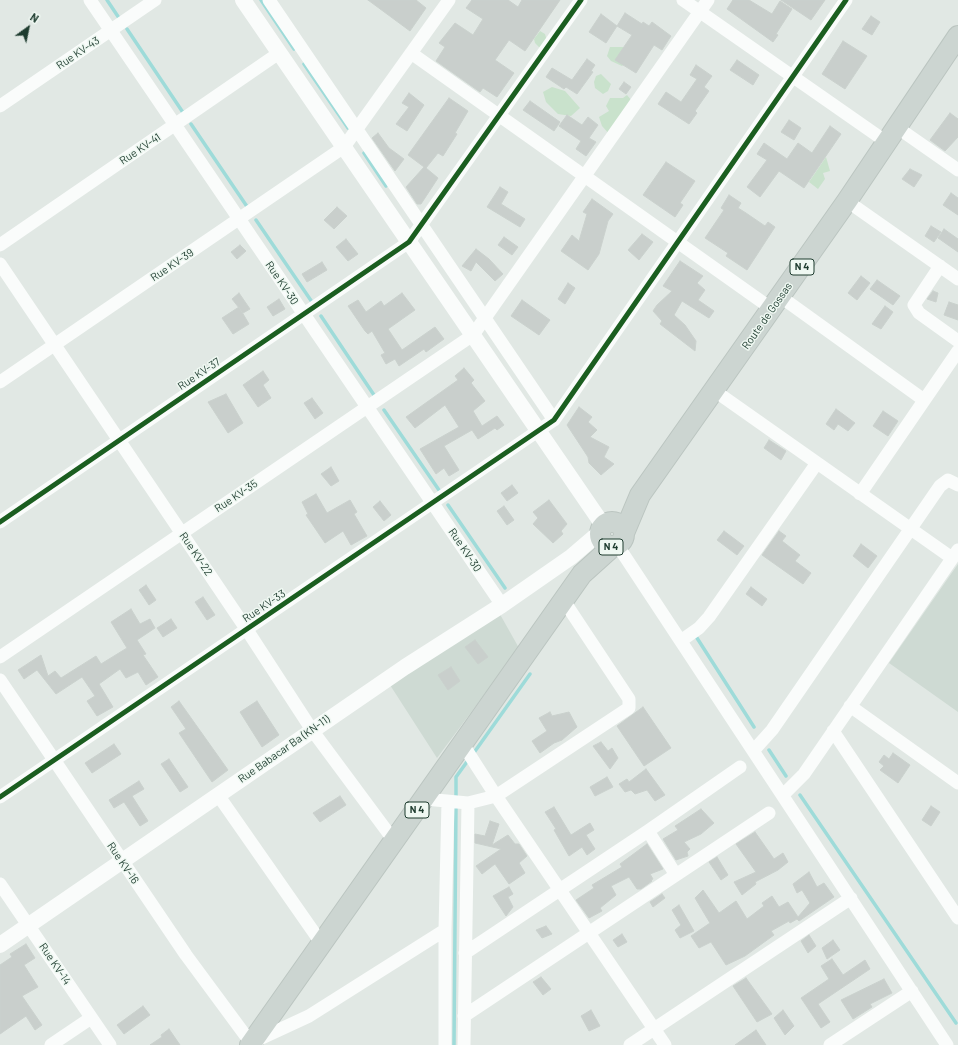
<!DOCTYPE html>
<style>
body{margin:0}
#map{position:relative;width:958px;height:1045px;overflow:hidden;background:#e1e8e4;font-family:Barlow,sans-serif}
canvas{display:block}
.north{position:absolute;left:8px;top:8px;width:40px;height:40px;-webkit-text-stroke:3px #eff8f2;paint-order:stroke;rotate:33deg;font-size:11px;font-weight:700;line-height:16px;text-align:center;color:#1e3c2f}
.north::after{content:'';display:block;margin:auto;width:14px;height:18px;background:#1e3c2f;clip-path:polygon(50% 0,100% 100%,50% 72%,0 100%)}
</style>
<div id="map">
<canvas width="958" height="1045"></canvas>
<div class="north">N</div>
</div>
<script>
const ctx = document.querySelector('canvas').getContext('2d');
ctx.lineJoin = 'round';
function paint(path, color) { ctx.fillStyle = color; ctx.fill(path, 'evenodd'); }
const toPath = rows => new Path2D(rows.map(r => 'M' + r).join(''));
function stroke(path, color, width, dash) { ctx.strokeStyle = color; ctx.lineWidth = width; ctx.lineCap = dash ? 'butt' : 'round'; ctx.setLineDash(dash || []); ctx.stroke(path); }
function label(font, color, halo, rows, align = 'center') {
  ctx.font = font + ' Barlow,sans-serif'; ctx.lineWidth = 3; ctx.setLineDash([]); ctx.textBaseline = 'middle'; ctx.strokeStyle = halo; ctx.fillStyle = color; for (const [text, x, y, turn = 0] of rows) {
    ctx.save(); ctx.translate(x, y); ctx.rotate((+turn || 0) * Math.PI / 180); ctx.textAlign = isNaN(turn) ? turn : align; if (halo) ctx.strokeText(text, 0, 0); ctx.fillText(text, 0, 0); ctx.restore();
  }
}
paint(toPath([
 [958,564,958,712,889,663],
 [497,609,519,648,437,758,390,685]
]), '#cedad3');
paint(toPath([
 [540,31,545,34,547,41,540,48,535,43,534,39],
 [610,47,624,47,630,59,622,66,611,61,607,56],
 [601,74,611,84,608,91,603,94,595,88,594,82,596,76],
 [552,87,565,91,580,108,571,116,558,114,546,102,543,92],
 [627,95,632,101,610,135,602,126,599,117,609,111,606,106,610,98,623,98],
 [826,157,830,171,823,173,825,179,818,189,809,182]
]), '#c9e2cc');
stroke(toPath([
 [107,0,119,18],
 [261,0,294,49],
 [127,29,184,114],
 [304,64,348,128],
 [191,124,248,208],
 [364,153,386,186],
 [256,220,312,302],
 [321,316,376,398],
 [384,410,441,493],
 [448,505,505,588],
 [697,638,754,727],
 [769,750,786,776],
 [473,754,530,674],
 [800,795,956,1023],
 [456,799,456,777,469,759],
 [454,1045,456,805]
]), '#9edbd9', 3.5);
const building = toPath([
 [368,0,416,0,426,8,410,31,368,0],
 [472,0,508,0,518,7,522,0,560,0,525,51,509,40,495,60,514,73,497,97,483,88,480,92,436,61,445,47,439,43,455,23,473,35,483,19,466,8,472,0],
 [733,0,749,0,772,14,780,1,792,9,776,34,778,35,773,42,727,9,733,0],
 [781,0,825,0,811,20,781,0],
 [625,13,642,24,643,22,649,26,652,22,671,36,662,50,654,45,636,73,615,60,632,35,617,26,625,13],
 [601,14,617,26,606,43,589,32,601,14],
 [871,16,880,22,872,35,862,29,871,16],
 [843,41,867,56,845,89,822,74,843,41],
 [587,59,595,65,591,71,593,72,577,94,566,87,564,89,546,77,552,68,572,80,587,59],
 [737,60,759,75,753,85,730,70,737,60],
 [696,65,712,76,704,87,709,91,695,111,697,113,689,124,658,104,666,92,681,102,697,79,690,75,696,65],
 [624,82,631,87,626,94,619,89,624,82],
 [409,93,424,105,407,131,396,124,409,107,402,103,409,93],
 [449,98,468,111,455,133,457,134,443,156,438,153,426,168,438,178,421,204,417,204,406,187,424,167,408,155,449,98],
 [530,101,560,122,554,131,523,110,530,101],
 [950,113,958,119,958,137,945,151,930,140,950,113],
 [567,115,582,125,588,117,598,125,589,138,596,142,586,156,576,149,581,141,559,126,567,115],
 [789,120,801,128,794,140,781,132,789,120],
 [830,126,841,134,804,188,779,171,760,197,747,187,767,160,757,154,764,143,787,159,798,143,812,153,830,126],
 [378,133,389,148,404,159,395,171,372,138,378,133],
 [666,162,695,181,680,203,683,205,675,217,643,195,666,162],
 [910,169,922,175,914,187,902,179,910,169],
 [500,187,508,192,501,204,525,219,520,227,487,207,500,187],
 [951,193,958,198,958,215,943,205,951,193],
 [729,195,741,203,738,208,746,213,765,226,768,222,775,227,747,270,726,256,728,253,705,238,724,210,721,208,729,195],
 [592,199,613,214,608,221,599,254,588,270,561,251,572,235,579,241,587,214,583,212,592,199],
 [337,207,347,216,334,229,324,220,337,207],
 [931,226,941,232,934,242,925,236,931,226],
 [944,229,958,239,958,252,938,238,944,229],
 [642,234,653,242,639,260,628,250,642,234],
 [504,237,518,247,512,255,498,245,504,237],
 [346,239,358,254,348,261,336,247,346,239],
 [240,245,246,251,237,259,231,252,240,245],
 [476,249,489,259,503,274,495,281,476,262,471,271,462,266,476,249],
 [680,261,703,276,697,283,705,290,698,300,714,311,709,318,682,301,674,315,685,325,696,341,695,351,660,324,662,321,653,311,657,305,672,291,663,286,680,261],
 [322,262,327,270,307,282,302,274,322,262],
 [861,276,870,283,857,300,848,293,861,276],
 [877,280,900,296,893,305,870,289,877,280],
 [568,283,575,288,565,304,558,299,568,283],
 [933,291,938,293,936,302,927,299,933,291],
 [239,293,250,309,243,313,232,299,239,293],
 [402,293,415,310,388,329,402,350,435,327,444,339,426,352,424,349,399,366,395,359,386,364,381,355,385,353,372,331,368,334,365,331,348,306,358,300,366,312,381,301,384,306,402,293],
 [279,299,285,309,273,316,267,307,279,299],
 [522,300,550,320,539,335,511,316,522,300],
 [949,302,958,305,958,320,944,315,949,302],
 [885,306,893,312,881,329,872,324,885,306],
 [239,307,249,324,233,334,222,318,239,307],
 [464,368,474,380,471,383,485,401,473,411,482,426,497,416,504,425,497,430,495,428,478,439,472,430,444,446,459,470,449,476,444,468,436,474,420,449,459,427,445,405,415,428,406,417,458,380,455,376,464,368],
 [263,371,269,380,263,385,271,398,258,407,243,385,263,371],
 [226,394,243,423,228,433,208,402,226,394],
 [312,398,323,413,315,419,304,403,312,398],
 [579,407,592,417,588,422,597,430,590,437,609,447,604,457,614,464,601,475,589,463,588,457,567,425,579,407],
 [836,409,855,423,848,431,838,424,834,430,826,424,836,409],
 [883,411,898,421,888,436,873,426,883,411],
 [769,440,786,451,781,460,764,448,769,440],
 [331,467,339,481,331,486,321,474,331,467],
 [512,485,518,493,507,501,501,493,512,485],
 [316,494,327,513,350,500,357,512,354,514,367,536,351,545,343,531,325,543,306,515,308,514,302,502,316,494],
 [549,500,567,524,561,531,563,534,553,543,533,524,538,518,533,512,549,500],
 [380,501,391,515,384,521,373,507,380,501],
 [504,506,514,520,507,525,497,511,504,506],
 [724,531,744,546,737,555,717,540,724,531],
 [779,531,786,536,782,541,800,555,795,561,811,573,803,584,762,555,779,531],
 [861,544,877,556,868,568,853,556,861,544],
 [146,585,156,600,149,605,139,590,146,585],
 [751,587,767,599,762,606,746,594,751,587],
 [203,597,215,615,207,620,195,602,203,597],
 [131,609,140,624,150,619,155,628,137,640,146,654,143,655,158,677,146,685,138,672,126,678,120,669,99,684,113,707,97,716,87,701,95,696,82,677,56,694,37,670,24,679,18,670,41,655,48,676,55,671,61,678,96,656,101,664,127,648,111,622,131,609],
 [171,619,177,628,163,637,157,628,171,619],
 [475,640,488,657,478,664,465,647,475,640],
 [451,667,460,681,448,690,438,675,451,667],
 [179,701,228,770,212,782,179,733,186,729,171,707,179,701],
 [257,701,279,735,262,747,240,712,257,701],
 [643,707,671,748,644,766,617,726,643,707],
 [550,712,552,716,569,712,577,727,562,740,554,743,540,753,532,741,547,731,539,718,550,712],
 [601,742,608,751,612,748,618,758,610,769,593,746,601,742],
 [114,744,121,754,92,773,85,763,114,744],
 [893,753,910,765,898,783,880,770,884,766,879,762,884,755,889,759,893,753],
 [169,759,188,787,180,792,161,764,169,759],
 [646,769,665,795,655,801,647,790,635,794,631,790,625,792,619,784,627,779,629,782,646,769],
 [607,777,613,787,595,796,590,787,607,777],
 [139,781,144,789,132,796,148,821,140,826,124,802,114,808,109,800,139,781],
 [340,796,346,805,320,822,313,813,340,796],
 [931,806,940,812,931,826,922,820,931,806],
 [554,807,571,835,590,823,594,830,586,835,595,849,587,855,582,847,569,856,554,830,556,829,545,812,554,807],
 [701,809,714,823,701,834,684,842,690,849,687,852,688,856,676,860,663,839,678,830,675,826,701,809],
 [490,821,499,824,492,845,508,835,515,844,519,844,527,856,519,863,525,873,509,884,495,864,482,874,476,866,501,849,475,843,475,834,485,836,490,821],
 [755,832,774,859,783,853,788,862,778,870,755,882,756,884,742,895,734,882,756,872,736,844,755,832],
 [647,844,663,869,650,874,653,879,651,880,652,881,641,889,637,889,629,877,611,886,616,895,600,908,602,911,589,918,576,900,594,888,592,885,622,867,620,864,647,844],
 [717,857,728,875,721,880,709,862,717,857],
 [809,872,817,887,824,883,834,897,799,921,797,919,790,923,789,921,771,931,774,935,745,956,726,965,711,942,699,948,691,936,710,923,695,898,703,890,719,913,736,901,747,919,764,906,762,903,772,896,779,907,788,902,798,917,810,903,802,890,797,893,793,884,809,872],
 [509,887,513,894,508,897,513,907,506,916,493,896,509,887],
 [662,894,665,898,653,907,650,902,662,894],
 [679,905,694,931,680,938,675,930,681,925,672,910,679,905],
 [546,926,552,934,542,938,536,930,546,926],
 [622,934,627,942,618,947,613,940,622,934],
 [809,935,816,946,808,953,801,941,809,935],
 [833,940,840,950,827,959,822,948,833,940],
 [26,944,35,958,24,965,38,987,22,996,42,1025,35,1030,26,1016,0,1034,0,965,12,957,10,954,26,944],
 [832,959,843,975,865,960,870,969,818,1004,830,1022,821,1028,801,998,829,979,821,966,832,959],
 [541,977,551,989,543,995,533,982,541,977],
 [746,978,772,1014,757,1022,733,986,746,978],
 [884,979,892,993,870,1004,872,1007,853,1019,841,1000,884,979],
 [143,1006,150,1015,124,1034,117,1025,143,1006],
 [591,1010,600,1026,589,1031,581,1016,591,1010],
 [783,1010,794,1026,785,1035,774,1018,783,1010],
 [169,1029,180,1045,150,1045,162,1037,161,1035,169,1029],
 [756,1030,766,1045,735,1045,756,1030]
]);
paint(building, '#c9cfcc');
stroke(building, '#cad1cd', 1);
const primary = toPath([
 '600 534a12 12 0 1 1 24 0a12 12 0 1 1-24 0Z',
 [624,533,640,495,847,201,958,36],
 [250,1045,582,574,612,547]
]);
stroke(primary, '#bbc5c0', 22);
stroke(toPath([
 [90,0,502,605],
 [269,0,554,420],
 [683,0,888,143],
 [411,53,772,309],
 [0,106,155,0],
 [898,128,958,170],
 [847,201,958,279],
 [0,245,279,53],
 [0,264,247,630,312,730,395,842],
 [940,266,914,305,919,313,958,341],
 [781,297,924,400],
 [0,382,344,147,449,0],
 [715,391,952,558],
 [860,494,958,351],
 [0,522,409,242,581,0],
 [618,546,947,1045],
 [682,640,699,628,709,617,817,463],
 [0,657,473,335,708,0],
 [0,680,186,955,251,1043,309,1016,445,930],
 [850,706,958,783],
 [833,731,958,918],
 [462,743,496,796,665,1045],
 [754,750,772,730,940,486,948,480,958,485],
 [218,795,322,944],
 [783,795,804,774,958,550],
 [0,797,554,420,846,0],
 [425,799,468,803,496,796,629,708,629,699,564,601],
 [648,831,676,875],
 [0,884,110,1045],
 [465,953,648,831,740,767],
 [464,1016,769,813],
 [51,1045,91,1018],
 [445,1045,445,930,448,802],
 [464,1045,468,803],
 [630,1045,851,898],
 [830,1045,912,991]
]), '#fafcfb', 13);
stroke(toPath([
 [243,0,603,525],
 [0,945,405,667,502,605,571,557,599,533]
]), '#fafcfb', 16);
stroke(primary, '#ccd5d1', 20);
stroke(toPath([
 [0,522,409,242,581,0],
 [0,797,554,420,846,0]
]), '#1b5e20', 5);
for (const [x, y, w] of [
 [802,267,24],
 [611,547,24],
 [417,810,24]
]) { const box = new Path2D(); box.roundRect(x - w / 2, y - 8, w, 16, 3); ctx.fillStyle = '#eff8f2'; ctx.fill(box); stroke(box, '#1e3c2f', 1); }
label('bold 10px', '#1e3c2f', null, [
 ["N 4",802,267],
 ["N 4",611,547],
 ["N 4",417,810]
]);
label('11px', '#1e3c2f', '#eff8f2', [
 ["Rue KV-43",78,53,-34],
 ["Rue KV-41",140,149,-34],
 ["Rue KV-39",172,265,-34],
 ["Rue KV-30",282,283,56],
 ["Route de Gossas",767,316,-55],
 ["Rue KV-37",199,374,-34],
 ["Rue KV-35",236,496,-34],
 ["Rue KV-30",465,550,56],
 ["Rue KV-22",196,554,56],
 ["Rue KV-33",264,606,-34],
 ["Rue Babacar Ba (KN-11)",284,749,-35],
 ["Rue KV-16",123,863,56],
 ["Rue KV-14",55,964,56]
]);
</script>
